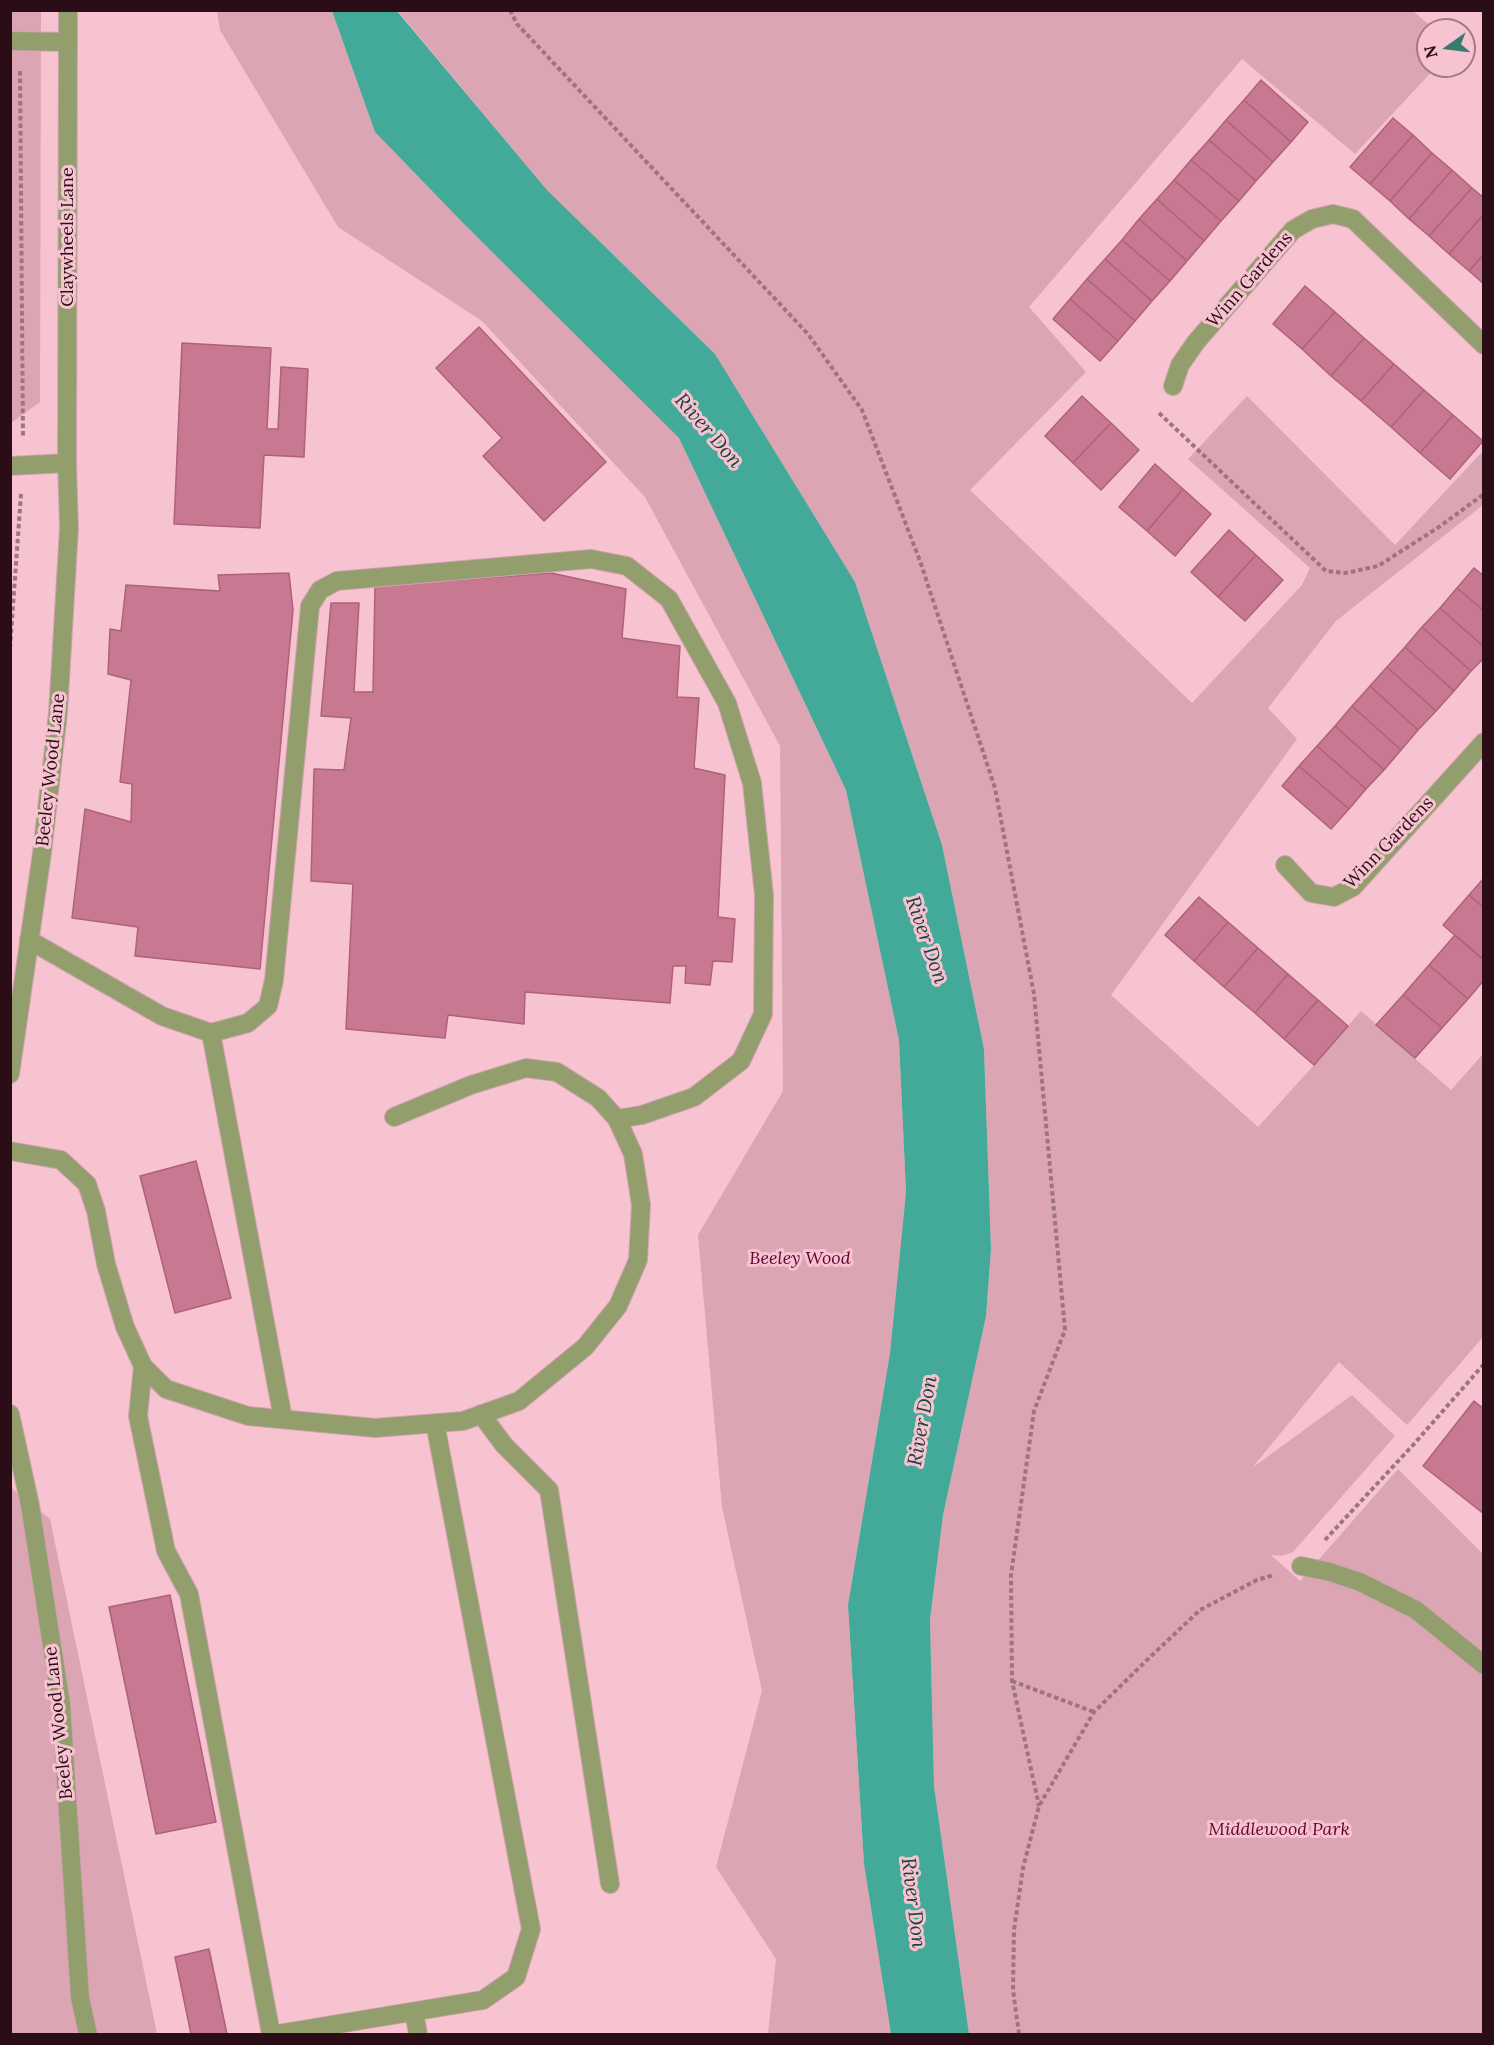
<!DOCTYPE html>
<style>
body{margin:0}
#map{position:relative;width:1494px;height:2045px;overflow:hidden;background:#f7c3d1;font-family:Lora,serif}
canvas{display:block}
.frame{position:absolute;inset:0;border:12px solid #2b0d18;pointer-events:none}
.north{position:absolute;left:1416px;top:18px;width:60px;height:60px;box-sizing:border-box;background:#f7c3d1;border:2px solid #a57a87;border-radius:50%;rotate:256deg;font-size:16px;font-weight:700;line-height:24px;text-align:center;color:#2b0d18}
.north::after{content:'';display:block;margin:auto;width:21px;height:27px;background:#377b6f;clip-path:polygon(50% 0,100% 100%,50% 72%,0 100%)}
</style>
<div id="map">
<canvas width="1494" height="2045"></canvas>
<div class="frame"></div>
<div class="north">N</div>
</div>
<script>
const ctx = document.querySelector('canvas').getContext('2d');
ctx.lineJoin = 'round';
function paint(path, color) { ctx.fillStyle = color; ctx.fill(path, 'evenodd'); }
const toPath = rows => new Path2D(rows.map(r => 'M' + r).join(''));
function stroke(path, color, width, dash) { ctx.strokeStyle = color; ctx.lineWidth = width; ctx.lineCap = dash ? 'butt' : 'round'; ctx.setLineDash(dash || []); ctx.stroke(path); }
function label(font, color, halo, rows, align = 'center') {
  ctx.font = font + ' Lora,serif'; ctx.lineWidth = 6; ctx.setLineDash([]); ctx.textBaseline = 'middle'; ctx.strokeStyle = halo; ctx.fillStyle = color; for (const [text, x, y, turn = 0] of rows) {
    ctx.save(); ctx.translate(x, y); ctx.rotate((+turn || 0) * Math.PI / 180); ctx.textAlign = isNaN(turn) ? turn : align; if (halo) ctx.strokeText(text, 0, 0); ctx.fillText(text, 0, 0); ctx.restore();
  }
}
paint(toPath([
 [1412,10,1435,30,1428,30,1428,66,1437,66,1355,154,1242,59,1029,307,1086,372,970,490,1192,703,1302,585,1310,568,1188,459,1247,396,1395,545,1483,451,1483,505,1336,621,1268,708,1297,739,1111,995,1258,1127,1314,1065,1361,1011,1451,1090,1483,1054,1483,1337,1407,1425,1339,1362,1252,1468,1352,1395,1395,1436,1293,1552,1281,1556,1271,1555,1300,1581,1398,1469,1483,1554,1483,2034,969,2034,934,1786,930,1619,943,1515,986,1316,991,1249,984,1049,942,845,855,582,715,354,547,190,398,11],
 [11,11,41,11,40,402,11,423],
 [217,11,332,11,375,132,464,224,679,438,846,790,899,1040,906,1192,890,1353,848,1605,864,1864,891,2034,768,2034,776,1959,716,1867,762,1691,722,1507,698,1235,783,1091,780,746,645,497,482,321,338,227,220,30],
 [10,1487,50,1519,157,2034,11,2034]
]), '#dba5b4');
paint(toPath([
 [332,11,397,11,547,190,715,354,855,582,942,845,984,1049,991,1249,986,1316,943,1515,930,1619,934,1786,969,2034,891,2034,864,1864,848,1605,890,1353,906,1192,899,1040,846,790,679,438,464,224,375,132]
]), '#43a998');
const building = toPath([
 [1261,80,1308,122,1291,142,1244,100,1261,80],
 [1244,100,1291,142,1273,162,1226,120,1244,100],
 [1393,118,1413,135,1370,184,1350,167,1393,118],
 [1226,120,1273,162,1256,181,1209,140,1226,120],
 [1413,135,1432,153,1390,201,1370,184,1413,135],
 [1209,140,1256,181,1239,201,1191,160,1209,140],
 [1432,153,1452,170,1409,219,1390,201,1432,153],
 [1191,160,1239,201,1221,221,1174,180,1191,160],
 [1452,170,1472,188,1429,236,1409,219,1452,170],
 [1174,180,1221,221,1204,241,1157,199,1174,180],
 [1472,188,1484,198,1484,214,1449,254,1429,236,1472,188],
 [1157,199,1204,241,1187,261,1139,219,1157,199],
 [1484,214,1484,254,1469,271,1449,254,1484,214],
 [1139,219,1187,261,1170,281,1122,240,1139,219],
 [1122,240,1170,281,1152,301,1105,259,1122,240],
 [1484,254,1484,284,1469,271,1484,254],
 [1105,259,1152,301,1135,321,1087,279,1105,259],
 [1087,279,1135,321,1118,341,1070,299,1087,279],
 [1305,286,1335,312,1302,349,1273,324,1305,286],
 [1070,299,1118,341,1100,361,1053,319,1070,299],
 [1335,312,1364,338,1331,376,1302,349,1335,312],
 [479,327,606,462,544,521,483,456,502,438,436,368,479,327],
 [1364,338,1394,364,1361,401,1331,376,1364,338],
 [182,343,271,348,267,429,278,429,281,367,308,369,304,457,264,455,260,528,174,524,182,343],
 [1394,364,1424,390,1391,427,1361,401,1394,364],
 [1424,390,1453,415,1420,453,1391,427,1424,390],
 [1082,396,1111,423,1073,463,1045,436,1082,396],
 [1453,415,1483,441,1450,479,1420,453,1453,415],
 [1111,423,1139,450,1101,490,1073,463,1111,423],
 [1155,464,1183,489,1147,531,1119,507,1155,464],
 [1183,489,1211,514,1175,556,1147,531,1183,489],
 [1229,530,1256,555,1218,597,1191,572,1229,530],
 [1256,555,1283,580,1245,621,1218,597,1256,555],
 [1474,568,1484,576,1484,611,1457,588,1474,568],
 [289,573,293,610,260,969,135,956,138,927,72,918,85,809,131,822,132,784,120,782,131,680,108,674,110,629,121,631,126,585,220,591,218,575,289,573],
 [551,573,626,589,622,638,680,646,677,697,699,698,694,768,725,775,718,917,735,919,732,962,713,961,710,985,685,983,686,966,673,966,670,1003,525,992,524,1024,448,1015,445,1038,346,1029,353,884,311,881,314,769,344,770,351,718,321,716,331,603,359,603,354,692,373,692,375,586,551,573],
 [1457,588,1484,611,1484,647,1440,608,1457,588],
 [1440,608,1484,647,1484,658,1471,671,1422,627,1440,608],
 [1422,627,1471,671,1454,691,1405,647,1422,627],
 [1405,647,1454,691,1436,711,1387,667,1405,647],
 [1387,667,1436,711,1418,730,1370,686,1387,667],
 [1370,686,1418,730,1401,750,1352,706,1370,686],
 [1352,706,1401,750,1384,770,1335,726,1352,706],
 [1335,726,1384,770,1366,789,1317,746,1335,726],
 [1317,746,1366,789,1349,809,1299,766,1317,746],
 [1299,766,1349,809,1331,829,1282,786,1299,766],
 [1484,878,1484,908,1469,895,1484,878],
 [1469,895,1484,908,1484,955,1481,958,1443,925,1469,895],
 [1199,897,1228,922,1194,961,1165,935,1199,897],
 [1228,922,1258,948,1224,987,1194,961,1228,922],
 [1455,935,1484,960,1484,980,1468,999,1429,965,1455,935],
 [1258,948,1288,974,1255,1013,1224,987,1258,948],
 [1429,965,1468,999,1442,1028,1403,995,1429,965],
 [1288,974,1318,1000,1284,1039,1255,1013,1288,974],
 [1403,995,1442,1028,1415,1058,1376,1025,1403,995],
 [1318,1000,1348,1026,1314,1065,1284,1039,1318,1000],
 [196,1161,231,1298,175,1313,140,1176,196,1161],
 [1474,1401,1484,1409,1484,1514,1423,1466,1474,1401],
 [170,1595,216,1822,156,1834,109,1607,170,1595],
 [209,1949,227,2034,191,2034,175,1957,209,1949]
]);
paint(building, '#c87891');
stroke(building, '#ae617a', 1.5);
const lane = toPath([
 [10,41,68,42],
 [29,940,162,1016,211,1033,248,1023,268,1006,274,980,310,606,320,590,337,581,591,559,627,566,669,599,727,703,752,783,764,895,763,1014,741,1061,694,1097,642,1115,617,1119],
 [211,1033,283,1419],
 [10,1151,61,1160,87,1184,96,1211,106,1264,125,1327,143,1366,166,1389,248,1416,375,1428,463,1421,519,1401,585,1347,618,1306,638,1260,641,1205,633,1154,617,1119,598,1098,557,1072,526,1068,471,1085,394,1117],
 [143,1366,138,1416,166,1551,189,1594,271,2034],
 [481,1414,504,1445,549,1490,610,1884],
 [1301,1566,1330,1572,1360,1582,1416,1610,1484,1665],
 [414,2012,418,2034],
 [278,2034,483,2000,516,1977,531,1929,435,1423]
]);
const street = toPath([
 [1173,386,1180,365,1196,342,1293,230,1312,219,1333,214,1353,219,1484,345],
 [10,466,67,463],
 [1285,865,1311,893,1334,897,1353,887,1484,742],
 [10,1074,42,853,58,713,69,528,67,463,68,10],
 [10,1414,30,1505,61,1704,80,1998,88,2034]
]);
stroke(lane, '#d2a2b0', 20);
stroke(street, '#d2a2b0', 20);
stroke(toPath([
 [510,10,517,24,808,334,862,410,920,561,995,788,1034,994,1065,1330,1034,1411,1011,1575,1012,1681,1039,1806],
 [20,71,23,436],
 [1159,413,1326,571,1346,573,1378,566,1439,527,1484,494],
 [10,648,21,494],
 [1325,1540,1414,1444,1484,1364],
 [1012,1681,1094,1712],
 [1019,2034,1013,1990,1014,1930,1023,1868,1039,1806,1094,1712,1148,1659,1200,1610,1257,1580,1274,1575]
]), '#9f7481', 4, [4.5, 3]);
stroke(lane, '#929f6d', 18);
stroke(street, '#929f6d', 18);
label('18px', '#2b0d18', '#f7c3d1', [
 ["Claywheels Lane",68,237,-90],
 ["Winn Gardens",1250,280,-49],
 ["Beeley Wood Lane",51,770,-84],
 ["Winn Gardens",1389,843,-46],
 ["Beeley Wood Lane",59,1723,-96]
]);
label('italic 18px', '#620230', '#f7c3d1', [
 ["Beeley Wood",800,1259],
 ["Middlewood Park",1279,1830]
]);
label('italic 20px', '#17453d', '#f7c3d1', [
 ["River Don",708,431,49],
 ["River Don",926,940,71],
 ["River Don",923,1421,-80],
 ["River Don",913,1903,83]
]);
</script>
